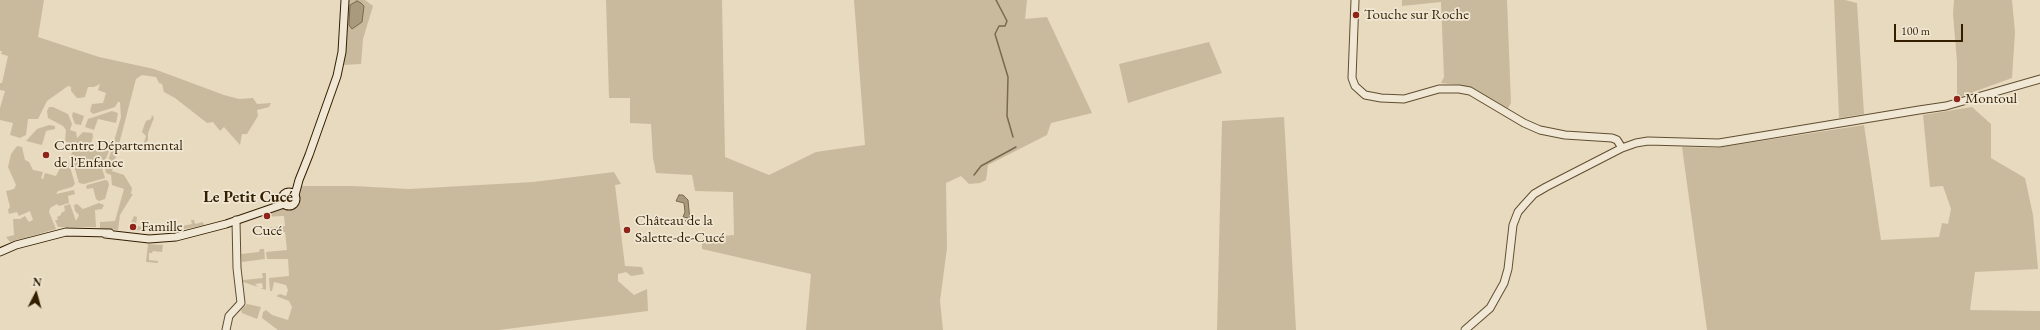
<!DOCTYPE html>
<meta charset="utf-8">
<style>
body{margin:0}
#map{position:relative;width:2040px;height:330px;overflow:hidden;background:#e8dabe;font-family:"EB Garamond",serif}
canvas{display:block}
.north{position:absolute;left:16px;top:274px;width:40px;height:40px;-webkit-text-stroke:3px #f0e7d5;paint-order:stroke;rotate:6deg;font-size:11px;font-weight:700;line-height:16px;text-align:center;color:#331f00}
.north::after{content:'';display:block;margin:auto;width:14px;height:18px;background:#331f00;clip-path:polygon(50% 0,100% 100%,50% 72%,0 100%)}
.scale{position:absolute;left:1894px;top:24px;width:69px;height:18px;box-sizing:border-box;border:2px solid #331f00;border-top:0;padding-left:5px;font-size:12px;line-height:14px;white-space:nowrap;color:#331f00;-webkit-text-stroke:3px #f0e7d5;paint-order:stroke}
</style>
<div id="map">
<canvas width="2040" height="330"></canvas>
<div class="north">N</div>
<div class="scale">100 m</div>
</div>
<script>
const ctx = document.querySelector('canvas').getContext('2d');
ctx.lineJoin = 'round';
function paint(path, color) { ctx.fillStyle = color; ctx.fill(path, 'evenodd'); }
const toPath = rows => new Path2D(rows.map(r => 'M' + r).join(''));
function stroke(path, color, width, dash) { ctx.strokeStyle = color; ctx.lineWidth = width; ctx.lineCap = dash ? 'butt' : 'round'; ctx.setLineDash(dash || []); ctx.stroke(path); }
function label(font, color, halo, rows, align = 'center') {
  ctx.font = font + ' "EB Garamond",serif'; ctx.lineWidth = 3.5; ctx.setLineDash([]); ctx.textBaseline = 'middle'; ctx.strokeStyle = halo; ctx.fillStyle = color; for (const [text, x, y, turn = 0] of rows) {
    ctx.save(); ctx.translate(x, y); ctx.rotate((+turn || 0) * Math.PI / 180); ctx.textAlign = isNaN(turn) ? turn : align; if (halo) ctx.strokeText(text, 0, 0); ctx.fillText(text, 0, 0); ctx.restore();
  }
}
paint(toPath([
 [0,0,44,0,38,37,99,57,154,69,224,95,239,99,253,98,257,104,271,103,269,107,257,110,258,116,247,134,242,134,240,145,224,127,220,131,213,122,207,123,175,98,164,92,162,84,159,83,156,77,142,75,136,79,112,171,124,175,132,188,131,194,133,194,120,215,118,230,100,228,100,222,115,221,124,189,112,185,111,175,106,173,105,169,111,152,121,117,120,102,118,102,115,107,93,114,90,111,92,104,103,103,106,93,98,90,100,84,94,87,88,87,85,97,80,98,77,98,71,91,71,87,68,86,47,101,38,119,28,119,26,135,20,138,10,135,13,123,0,120,0,108,5,91,0,90,0,83,2,83,8,56,1,54,2,51,0,51],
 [348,0,365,0,373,6,363,39,361,64,343,65,346,48],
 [606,0,722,0,725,157,769,175,816,152,865,145,854,0,1027,0,1025,19,1047,17,1092,113,1051,123,1047,135,988,165,986,180,980,183,969,184,961,176,946,183,947,248,940,301,943,330,806,330,811,274,702,249,702,238,734,235,733,192,695,191,692,175,656,173,653,158,651,124,630,123,630,98,609,98],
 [1402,0,1507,0,1511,103,1507,110,1476,90,1460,85,1441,83,1444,77,1441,2,1402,6],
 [1834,0,1845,0,1857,3,1864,114,1839,118],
 [1954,0,2012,0,2015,32,2012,78,1957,98,1957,62,1953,14],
 [1209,42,1222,73,1128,103,1119,64],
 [49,107,53,107,68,114,72,124,70,130,76,132,77,138,83,132,92,133,93,136,90,149,97,150,99,148,109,151,102,168,105,178,84,184,79,183,71,155,76,142,68,145,65,140,66,130,63,126,48,118,47,111],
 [1972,107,1991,124,1991,158,2025,178,2033,215,2038,269,1975,272,1970,310,2040,311,2040,330,1707,330,1682,147,1716,148,1864,125,1881,240,1939,237,1942,223,1948,224,1951,209,1943,186,1930,187,1923,115],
 [112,111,118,113,116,123,98,119,94,130,85,127,88,119],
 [73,112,84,116,81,125,75,124,72,116],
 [152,115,154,118,148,133,148,140,142,149,146,136,142,132,144,126,146,121,151,119],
 [1284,117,1296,330,1217,330,1222,121],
 [49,125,55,126,55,129,46,131,42,145,26,141,37,129],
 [17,146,22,147,25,160,29,162,33,170,43,172,41,178,43,179,45,173,56,176,63,162,68,160,75,184,72,187,58,191,56,194,74,190,75,194,68,196,69,203,59,206,57,204,50,208,49,212,56,229,10,242,6,237,14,235,13,219,20,219,25,216,29,222,33,220,30,211,19,216,17,212,9,214,8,210,10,207,6,191,14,189,16,185,8,167,11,154],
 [614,172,621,184,615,185,625,266,642,267,644,274,631,276,626,272,618,274,618,281,634,295,647,289,648,311,499,330,278,330,262,318,263,312,266,310,272,315,288,320,292,307,289,301,276,296,280,294,286,296,288,290,286,285,274,282,272,291,270,291,269,278,289,276,288,259,267,259,266,252,287,250,285,232,264,232,264,228,285,226,284,216,262,217,283,208,291,210,296,208,298,191,302,186,353,186,409,189,533,182],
 [105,180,108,181,109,185,105,199,99,201,96,199,93,188,87,189,86,187,87,185],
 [99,203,104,205,102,209,95,210,96,227,58,227,55,220,58,220,57,217,61,215,61,213,65,211,64,206,70,204,76,221,79,215,75,211,74,205,77,204,83,209],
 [134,216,137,217,136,225,143,228,177,227,192,224,191,220,194,220,195,224,203,222,204,225,171,232,135,230,134,226,130,225],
 [148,244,163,245,162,252,153,251,152,253,149,253,149,260,158,261,158,263,146,262],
 [260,249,264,249,265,259,242,262,241,254,259,252],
 [262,273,266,273,266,290,260,288,263,288,262,283,255,284,258,287,243,282,243,280,263,278],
 [247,304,261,307,257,319,242,313,241,310]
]), '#c9ba9e');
const water = toPath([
 [357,1,361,3,364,6,362,22,352,29,349,25,350,5,357,1],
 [679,195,683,195,688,200,690,221,688,223,685,221,688,218,683,217,685,212,684,203,676,201,679,195]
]);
paint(water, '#aa9a7d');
stroke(water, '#7a694b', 1);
stroke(toPath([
 [996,0,1007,21,1005,26,999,26,995,34,1008,77,1007,116,1013,137],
 [974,175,981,166,1016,147]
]), '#7a694b', 1.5);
const tertiary = toPath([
 [1355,0,1352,78,1355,86,1365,95,1381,98,1404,99,1439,89,1459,89,1470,91,1524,123,1540,130,1565,135,1612,138,1617,140,1622,148],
 [226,330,229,316,241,303,237,268,236,220],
 [1465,330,1490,308,1504,283,1508,269,1513,225,1518,212,1524,205,1534,194,1546,187,1622,148,1636,143,1648,141,1719,143,1919,110,1946,106,2040,79]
]);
const secondary = toPath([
 '282 199a7 7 0 1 1 14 0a7 7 0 1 1-14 0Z',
 [295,195,299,180,309,155,337,76,342,52,345,0],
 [105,234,149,239,176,237,226,224,284,204],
 [0,252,16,245,66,232,110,233]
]);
stroke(tertiary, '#604e30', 9);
stroke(secondary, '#331f00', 9);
stroke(tertiary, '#f0e7d5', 7);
stroke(secondary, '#f0e7d5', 7);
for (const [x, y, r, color] of [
 [1356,15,4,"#8f2418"],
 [1957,99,4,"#8f2418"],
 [46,155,4,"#8f2418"],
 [267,216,4,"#8f2418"],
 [133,227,4,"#8f2418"],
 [627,230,4,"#8f2418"]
]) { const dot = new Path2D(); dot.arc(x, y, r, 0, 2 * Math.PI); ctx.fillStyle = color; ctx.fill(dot); stroke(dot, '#f0e7d5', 1.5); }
label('15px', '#331f00', '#f0e7d5', [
 ["Touche sur Roche",1364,15],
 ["Montoul",1965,99],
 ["Centre Départemental",54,146],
 ["de l'Enfance",54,163],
 ["Château de la",635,221],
 ["Salette-de-Cucé",635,238],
 ["Famille",141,227],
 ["Cucé",267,231,"center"]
], 'left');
label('bold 16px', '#331f00', '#f0e7d5', [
 ["Le Petit Cucé",248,198]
]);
</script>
